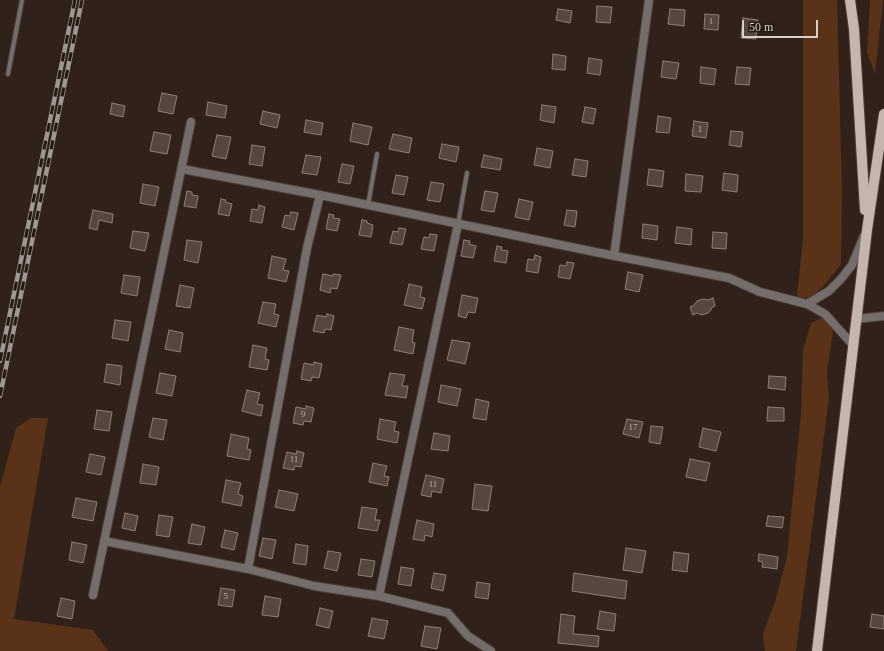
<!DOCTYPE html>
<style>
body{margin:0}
#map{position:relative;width:884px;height:651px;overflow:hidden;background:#30221a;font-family:"Times New Roman",serif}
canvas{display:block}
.scale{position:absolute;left:742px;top:20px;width:76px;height:18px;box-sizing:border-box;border:2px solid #d9d0cb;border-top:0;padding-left:5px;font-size:12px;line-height:14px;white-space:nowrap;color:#d9d0cb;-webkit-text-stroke:3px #261911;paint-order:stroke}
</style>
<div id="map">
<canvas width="884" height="651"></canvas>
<div class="scale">50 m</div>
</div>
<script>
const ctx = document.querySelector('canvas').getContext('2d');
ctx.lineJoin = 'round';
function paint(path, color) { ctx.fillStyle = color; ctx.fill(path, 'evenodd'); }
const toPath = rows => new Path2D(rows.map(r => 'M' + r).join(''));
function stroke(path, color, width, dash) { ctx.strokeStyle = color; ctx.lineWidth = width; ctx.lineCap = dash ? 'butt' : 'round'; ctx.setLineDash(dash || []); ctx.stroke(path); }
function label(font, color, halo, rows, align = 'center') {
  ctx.font = font + ' "Times New Roman",serif'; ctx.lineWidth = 3; ctx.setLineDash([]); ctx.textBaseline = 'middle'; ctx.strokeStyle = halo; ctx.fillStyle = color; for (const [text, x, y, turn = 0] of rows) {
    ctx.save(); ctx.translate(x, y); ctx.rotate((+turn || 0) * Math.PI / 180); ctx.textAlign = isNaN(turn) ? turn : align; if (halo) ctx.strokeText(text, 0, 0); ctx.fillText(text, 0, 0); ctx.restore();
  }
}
paint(toPath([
 [803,0,837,0,842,190,841,264,822,288,810,297,804,298,797,296,803,239],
 [870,0,883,0,875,74,867,52],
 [822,318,832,324,833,332,827,371,829,398,796,651,765,651,763,634,775,602,787,556,801,414,803,350,811,323],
 [31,418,48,418,14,619,93,630,108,651,0,651,0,487,16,428]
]), '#5a3217');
const building = toPath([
 [597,6,612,7,610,23,596,22,597,6],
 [558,9,572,11,570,23,556,20,558,9],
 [670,9,685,10,684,26,668,24,670,9],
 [705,14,719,15,718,30,704,29,705,14],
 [743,18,758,20,756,39,741,38,743,18],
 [553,54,566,56,565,70,552,69,553,54],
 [589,58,602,60,600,75,587,73,589,58],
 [663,61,679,63,676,79,661,77,663,61],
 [701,67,716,69,714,85,700,83,701,67],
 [737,67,751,68,749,85,735,84,737,67],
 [162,93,177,96,173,114,158,111,162,93],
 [208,102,227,106,225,118,206,115,208,102],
 [112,103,125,106,123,117,110,114,112,103],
 [542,105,556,107,554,123,540,120,542,105],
 [585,107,596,109,593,124,582,122,585,107],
 [263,111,280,115,277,128,260,124,263,111],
 [658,116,671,118,669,133,656,132,658,116],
 [306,120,323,123,321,135,304,132,306,120],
 [694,121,708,123,706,138,692,136,694,121],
 [353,123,372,127,368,145,350,141,353,123],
 [731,131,743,132,741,147,729,145,731,131],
 [154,132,171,135,167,154,150,151,154,132],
 [393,134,412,138,409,153,389,149,393,134],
 [217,135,231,137,226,159,212,156,217,135],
 [442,144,459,147,456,162,439,158,442,144],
 [252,145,265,147,262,166,249,164,252,145],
 [537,148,553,151,550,168,534,165,537,148],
 [306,155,321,157,317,175,302,173,306,155],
 [484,155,502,159,500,170,481,167,484,155],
 [575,159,588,161,586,177,572,175,575,159],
 [342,164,354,166,350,184,338,182,342,164],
 [649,169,664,171,662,187,647,185,649,169],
 [724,173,738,175,737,192,722,190,724,173],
 [686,174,703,176,701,192,685,191,686,174],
 [396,175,408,177,404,195,392,193,396,175],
 [431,182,444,184,440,202,427,200,431,182],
 [143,184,159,187,155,206,140,203,143,184],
 [187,191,192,192,192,195,198,196,196,208,184,206,187,191],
 [485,191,498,193,494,212,481,210,485,191],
 [221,199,226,200,225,202,232,204,229,216,218,214,221,199],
 [519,199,533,202,529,220,515,217,519,199],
 [259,205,265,207,262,223,250,221,252,209,258,210,259,205],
 [93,210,113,214,112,223,99,220,97,230,89,228,93,210],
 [567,210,577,211,575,227,564,225,567,210],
 [291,212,298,213,294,230,282,227,285,215,290,216,291,212],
 [329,214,334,215,333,218,340,219,337,231,326,229,329,214],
 [362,220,367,221,367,223,373,225,371,237,359,235,362,220],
 [643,224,658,226,657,240,642,238,643,224],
 [677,227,692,229,691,245,675,243,677,227],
 [399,228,406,229,402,245,390,243,393,231,398,232,399,228],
 [133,231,149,233,145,251,130,248,133,231],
 [713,232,727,233,726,249,712,248,713,232],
 [430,234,437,235,434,251,421,249,424,237,429,238,430,234],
 [187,240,202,242,198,263,184,260,187,240],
 [464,240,470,241,469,244,476,246,473,258,461,256,464,240],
 [497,246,502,247,501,250,508,251,506,263,494,261,497,246],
 [535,255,541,257,538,273,526,271,528,259,534,260,535,255],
 [272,256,286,259,283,270,289,271,286,282,268,278,272,256],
 [567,262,574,263,570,279,558,277,560,265,566,266,567,262],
 [628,272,643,275,639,292,625,289,628,272],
 [323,274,333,276,333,274,341,275,337,289,331,288,330,293,320,290,323,274],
 [124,275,140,277,137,296,121,293,124,275],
 [409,284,422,287,420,297,425,298,422,309,404,305,409,284],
 [180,285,194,288,190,308,176,306,180,285],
 [462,295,478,298,475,313,468,312,466,318,458,316,462,295],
 [713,298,715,306,711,308,711,310,708,313,702,315,697,313,693,315,690,307,694,305,697,301,703,299,708,300,713,298],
 [263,302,276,304,274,314,279,315,276,327,258,323,263,302],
 [327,314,334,316,331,330,325,329,324,333,313,331,317,315,326,317,327,314],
 [115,320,131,322,128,341,112,338,115,320],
 [399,327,414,330,412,342,415,343,413,354,394,350,399,327],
 [169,330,183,333,180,352,165,349,169,330],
 [452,340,470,343,465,364,447,360,452,340],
 [253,345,267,348,265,359,269,360,267,370,249,367,253,345],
 [314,362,322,364,319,378,312,377,311,381,301,379,304,363,314,365,314,362],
 [107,364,122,366,120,385,104,382,107,364],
 [160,373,176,376,172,396,156,393,160,373],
 [390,373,405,375,402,386,408,386,406,398,385,395,390,373],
 [769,376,786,377,785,390,768,388,769,376],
 [441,385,461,389,457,406,438,402,441,385],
 [247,390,260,393,257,404,263,405,261,416,242,411,247,390],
 [476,399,489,402,486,420,473,418,476,399],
 [306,406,314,408,311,422,304,421,303,425,293,423,296,407,306,409,306,406],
 [768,407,784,408,784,421,767,421,768,407],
 [97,410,112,412,109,431,94,429,97,410],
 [153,418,167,420,163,440,149,437,153,418],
 [380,419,396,422,394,431,399,432,397,443,377,439,380,419],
 [627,419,643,422,639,438,623,434,627,419],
 [651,426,663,427,660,444,649,442,651,426],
 [703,428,721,432,716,451,699,447,703,428],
 [434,433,450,436,448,451,431,449,434,433],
 [231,434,249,438,247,449,251,450,249,460,227,456,231,434],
 [297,451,304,453,301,467,295,466,294,470,283,468,287,452,296,454,297,451],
 [90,454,105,457,101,475,86,472,90,454],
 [690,459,710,463,706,481,686,477,690,459],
 [373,463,387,466,384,476,389,477,387,486,369,482,373,463],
 [143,464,159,467,156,485,140,483,143,464],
 [426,475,444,479,441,493,432,491,431,497,421,495,426,475],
 [226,480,241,483,238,494,243,496,241,506,222,502,226,480],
 [475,484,492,486,488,511,472,509,475,484],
 [279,490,298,494,294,511,275,507,279,490],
 [76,498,97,502,93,521,72,517,76,498],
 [362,507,377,509,375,520,380,520,377,531,358,528,362,507],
 [125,513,138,516,135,531,122,528,125,513],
 [159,515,173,517,169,537,156,535,159,515],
 [768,516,784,517,782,528,766,526,768,516],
 [417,520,434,524,432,537,425,535,424,541,413,539,417,520],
 [192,524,205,527,201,545,188,543,192,524],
 [225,530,238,533,234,550,221,547,225,530],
 [263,538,276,540,272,559,259,556,263,538],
 [72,542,87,545,83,563,69,560,72,542],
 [296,544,308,546,306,565,293,563,296,544],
 [626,548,646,551,642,573,623,570,626,548],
 [328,551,341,553,337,571,324,568,328,551],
 [674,552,689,554,687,572,672,570,674,552],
 [759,554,778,557,777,569,762,567,763,562,758,561,759,554],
 [361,559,375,561,372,577,358,575,361,559],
 [401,567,414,569,411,586,398,584,401,567],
 [434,573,446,575,443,591,431,588,434,573],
 [574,573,627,581,625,599,572,591,574,573],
 [477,582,490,584,488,599,475,597,477,582],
 [221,588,235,590,232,607,218,605,221,588],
 [265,596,281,599,278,617,262,615,265,596],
 [61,598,75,601,72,619,57,616,61,598],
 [320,608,333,611,329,628,316,625,320,608],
 [600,611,616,614,614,631,597,629,600,611],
 [561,614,575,616,573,634,599,636,598,647,558,643,561,614],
 [872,614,884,616,884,629,870,627,872,614],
 [372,618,388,621,384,639,368,636,372,618],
 [425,626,441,628,437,649,421,646,425,626]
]);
paint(building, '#56473e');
stroke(building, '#8f7f75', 1);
const lane = toPath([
 [8,74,22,0],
 [368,205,377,154],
 [458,224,467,173]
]);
const street = toPath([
 [182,169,320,195,595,252,729,278,760,292,807,304,825,314,853,345],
 [614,256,649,0],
 [807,304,829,291,841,279,852,265,864,236],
 [856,319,884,316],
 [104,541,248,569,314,586,379,596,448,613,468,636,491,651],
 [248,569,307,248,320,195],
 [93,595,191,122],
 [379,596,458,224]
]);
const primary = toPath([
 [850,0,854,29,865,210],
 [817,651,867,230,884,114]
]);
stroke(lane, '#4b3e36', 6);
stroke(street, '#4b3e36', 10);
stroke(primary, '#4b3e36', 12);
stroke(lane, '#756d69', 4);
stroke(street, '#756d69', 8);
stroke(primary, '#c5b6ad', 10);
const rail = toPath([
 [0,361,75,0],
 [0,396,82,0]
]);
stroke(rail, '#a19791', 4.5);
stroke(rail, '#261911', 3, [9]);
label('9px', '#b8aea8', null, [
 ["1",711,22],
 ["1",700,130],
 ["9",303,415],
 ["17",633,428],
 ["11",294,460],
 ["11",433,485],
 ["5",226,597]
]);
</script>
